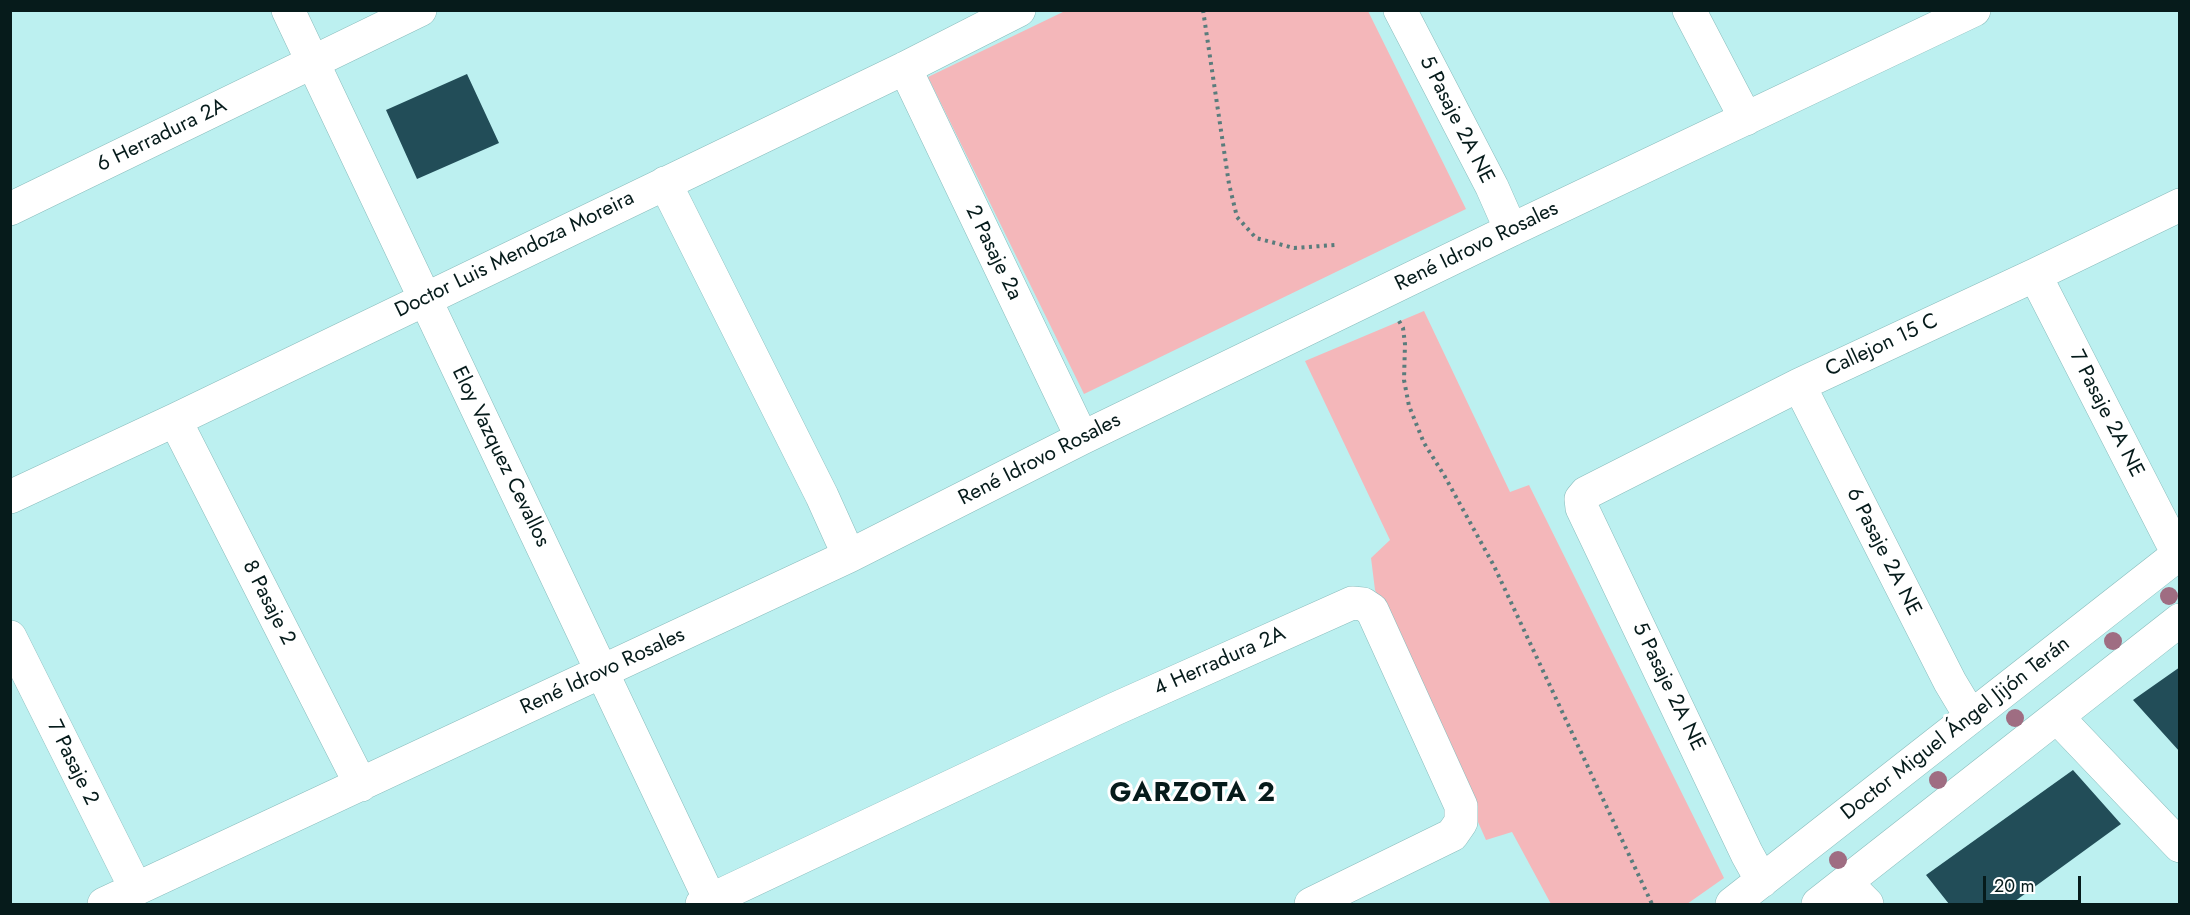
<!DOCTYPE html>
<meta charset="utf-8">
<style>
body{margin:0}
#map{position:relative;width:2190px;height:915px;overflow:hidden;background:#bcf0f0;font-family:Jost,sans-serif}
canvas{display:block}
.frame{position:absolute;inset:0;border:12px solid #061b1b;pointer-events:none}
.scale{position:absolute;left:1983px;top:876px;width:98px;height:27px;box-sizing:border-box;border:3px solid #061b1b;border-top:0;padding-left:8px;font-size:18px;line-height:21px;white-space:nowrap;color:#061b1b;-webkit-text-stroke:4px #fff;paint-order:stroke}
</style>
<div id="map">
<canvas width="2190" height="915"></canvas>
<div class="frame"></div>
<div class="scale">20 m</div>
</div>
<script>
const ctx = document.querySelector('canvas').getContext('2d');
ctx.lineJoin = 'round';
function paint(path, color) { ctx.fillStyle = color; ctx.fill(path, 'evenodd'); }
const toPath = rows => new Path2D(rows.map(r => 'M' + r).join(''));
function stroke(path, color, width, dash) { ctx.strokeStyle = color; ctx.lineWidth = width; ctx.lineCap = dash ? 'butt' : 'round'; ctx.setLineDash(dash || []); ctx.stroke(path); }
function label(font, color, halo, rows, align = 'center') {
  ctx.font = font + ' Jost,sans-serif'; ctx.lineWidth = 6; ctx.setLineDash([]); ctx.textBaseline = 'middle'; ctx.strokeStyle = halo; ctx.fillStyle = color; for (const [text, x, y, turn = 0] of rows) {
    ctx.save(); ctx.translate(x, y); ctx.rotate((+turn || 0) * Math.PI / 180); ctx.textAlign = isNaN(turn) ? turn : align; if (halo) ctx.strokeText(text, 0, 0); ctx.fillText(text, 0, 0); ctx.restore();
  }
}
paint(toPath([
 [1065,11,1368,11,1466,209,1084,394,928,77],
 [1424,311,1510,492,1529,485,1724,878,1687,904,1551,904,1512,832,1486,840,1375,590,1371,558,1390,540,1305,361]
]), '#f4b7ba');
paint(toPath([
 [467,74,499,143,417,179,386,110],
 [2180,667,2180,752,2133,700],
 [2073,770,2121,824,2011,904,1949,904,1926,875]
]), '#224d58');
const minor = toPath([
 [288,10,712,904],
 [1400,10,1492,187,1511,230],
 [1689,10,1746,119],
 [905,68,1082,438],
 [665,183,822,496,849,556],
 [10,209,420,10],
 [2035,275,2178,554],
 [1799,385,1950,682,1971,717],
 [175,420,361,785],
 [10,497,175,420,905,68,1019,10],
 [10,637,136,889],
 [2057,717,2180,846],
 [1762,881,1747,854,1582,508,1581,499,1586,493,1799,385,2035,275,2180,205],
 [1846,883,1867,904],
 [104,904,849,556,1082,438,1511,230,1974,10],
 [702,904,1115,709,1352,603,1363,604,1372,610,1461,806,1461,822,1452,835,1311,904],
 [1732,904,2180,553],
 [1818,904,2180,620]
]);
stroke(minor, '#88bcbc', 34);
stroke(toPath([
 [1203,10,1229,184,1237,217,1256,238,1294,248,1335,245],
 [1399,321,1403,328,1405,344,1404,380,1409,406,1424,443,1444,475,1494,566,1652,904]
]), '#597c7c', 4, [3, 4.5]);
stroke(minor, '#fff', 33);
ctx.fillStyle = '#9f6d82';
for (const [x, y] of [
 [2169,596],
 [2113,641],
 [2015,718],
 [1938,780],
 [1838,860]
]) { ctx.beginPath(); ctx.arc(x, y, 9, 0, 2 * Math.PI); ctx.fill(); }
label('21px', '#061b1b', '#fff', [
 ["5 Pasaje 2A NE",1456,120,63],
 ["6 Herradura 2A",162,136,-26],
 ["René Idrovo Rosales",1477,247,-26],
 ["2 Pasaje 2a",993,253,64],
 ["Doctor Luis Mendoza Moreira",515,255,-26],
 ["Callejon 15 C",1882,346,-25],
 ["7 Pasaje 2A NE",2106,414,63],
 ["Eloy Vazquez Cevallos",500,457,64],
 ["René Idrovo Rosales",1040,460,-27],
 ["6 Pasaje 2A NE",1883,552,63],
 ["8 Pasaje 2",268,603,63],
 ["4 Herradura 2A",1220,662,-24],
 ["René Idrovo Rosales",603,672,-25],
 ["5 Pasaje 2A NE",1668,687,64],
 ["Doctor Miguel Ángel Jijón Terán",1956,729,-38],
 ["7 Pasaje 2",72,763,64]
]);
ctx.letterSpacing = '1.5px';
label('bold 27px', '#061b1b', '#fff', [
 ["GARZOTA 2",1193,794]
]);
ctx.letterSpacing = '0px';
</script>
